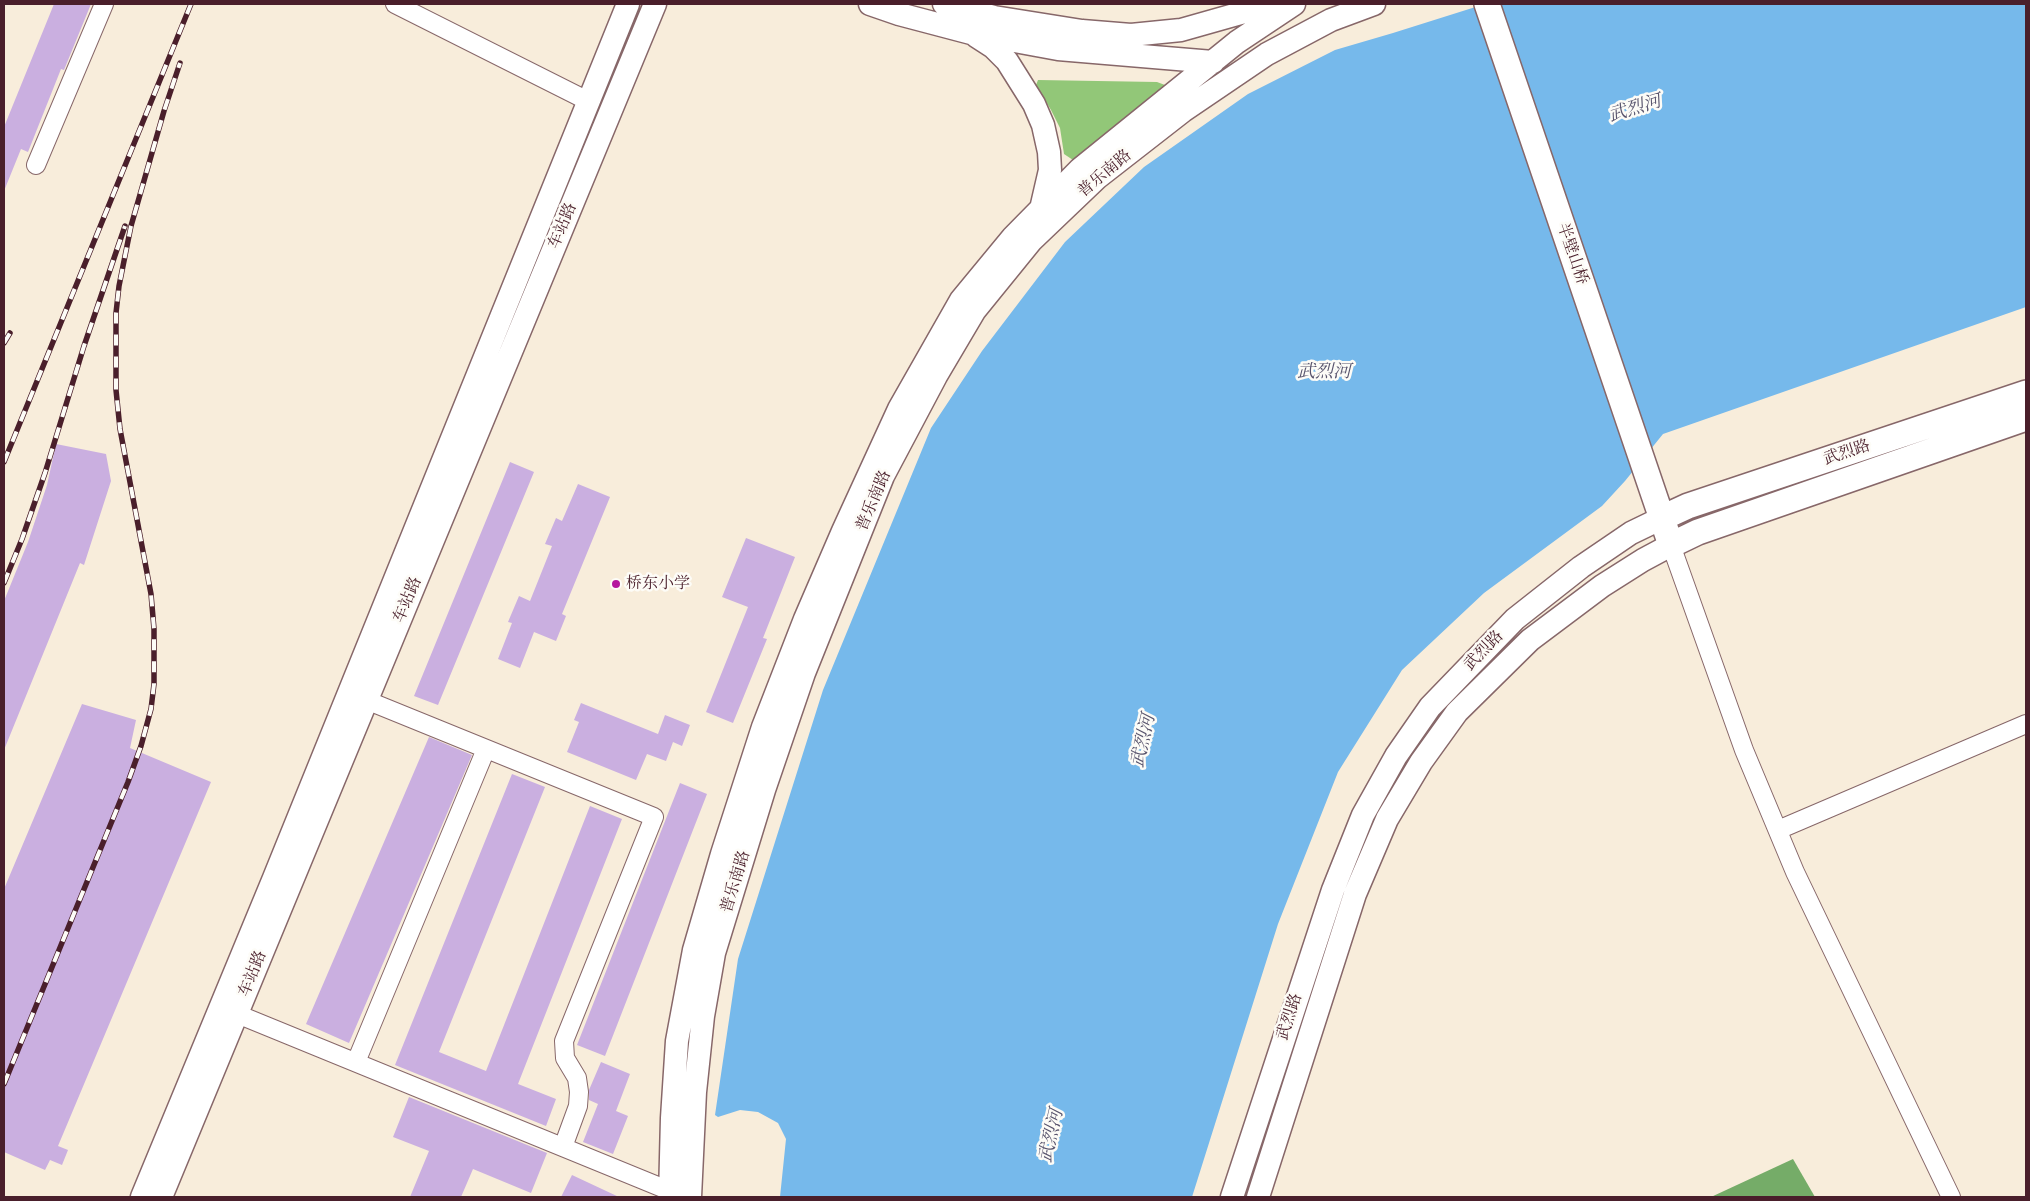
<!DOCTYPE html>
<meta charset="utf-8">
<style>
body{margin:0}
#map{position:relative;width:2030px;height:1201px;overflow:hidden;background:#f8eddb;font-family:"IM FELL French Canon",serif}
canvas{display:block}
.frame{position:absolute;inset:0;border:5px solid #4a1f2b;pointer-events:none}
</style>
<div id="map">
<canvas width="2030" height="1201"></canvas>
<div class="frame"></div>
</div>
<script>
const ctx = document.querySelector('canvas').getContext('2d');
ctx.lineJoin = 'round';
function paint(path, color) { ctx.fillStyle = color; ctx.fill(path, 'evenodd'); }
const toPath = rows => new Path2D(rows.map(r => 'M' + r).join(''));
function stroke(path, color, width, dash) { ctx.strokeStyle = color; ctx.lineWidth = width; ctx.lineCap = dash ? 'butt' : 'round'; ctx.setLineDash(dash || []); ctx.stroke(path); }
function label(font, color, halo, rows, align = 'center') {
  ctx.font = font + ' "IM FELL French Canon","Noto Serif SC",serif'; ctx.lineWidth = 5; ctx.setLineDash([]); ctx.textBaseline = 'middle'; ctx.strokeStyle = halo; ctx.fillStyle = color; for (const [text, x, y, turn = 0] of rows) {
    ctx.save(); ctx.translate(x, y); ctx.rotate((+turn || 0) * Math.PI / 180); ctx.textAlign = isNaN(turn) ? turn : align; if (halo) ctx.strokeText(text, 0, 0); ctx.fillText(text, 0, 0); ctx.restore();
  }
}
paint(toPath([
 [1038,80,1157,82,1165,85,1164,94,1083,156,1073,160,1064,154,1060,128,1051,110,1036,85]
]), '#92c778');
paint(toPath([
 [1793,1159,1815,1197,1711,1197]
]), '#75ac68');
paint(toPath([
 [1485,4,2026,4,2026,307,1663,434,1625,481,1602,506,1484,593,1402,670,1338,772,1278,924,1192,1197,780,1197,786,1139,778,1123,758,1112,740,1110,718,1117,715,1115,738,959,823,690,931,428,982,351,1065,242,1144,167,1248,94,1335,50,1393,33]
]), '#76b9eb');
paint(toPath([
 [54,4,91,4,64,70,61,69,28,152,21,149,4,191,4,127],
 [56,444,106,454,111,481,84,565,80,563,4,750,4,601,28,542,47,485],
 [510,462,534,472,438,705,414,696],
 [578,484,610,497,562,614,566,616,556,641,534,632,520,668,498,659,512,623,508,622,519,596,530,601,552,546,545,544,556,518,562,521],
 [746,538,795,557,763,638,767,639,733,723,706,712,748,607,722,597],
 [581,703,658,734,665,715,690,725,682,746,673,742,666,761,647,754,636,780,567,752,579,722,574,720],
 [82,704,136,720,130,748,211,782,58,1146,68,1150,62,1165,50,1160,45,1170,4,1152,4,889],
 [429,737,472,755,349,1043,306,1024],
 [512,774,545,787,439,1052,486,1071,590,806,622,819,518,1084,556,1099,546,1126,395,1065],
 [680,783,707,794,605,1056,577,1045],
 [601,1062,630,1074,616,1111,628,1116,613,1154,583,1142,598,1104,589,1100,589,1090],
 [409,1097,547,1153,531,1193,473,1169,461,1197,410,1197,429,1151,393,1137],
 [572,1175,619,1197,561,1197]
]), '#caafe0');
const minor = toPath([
 [395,4,588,101],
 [36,165,104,4],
 [1671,545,1744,750,1795,872,1951,1197],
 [366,700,654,817,564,1041,565,1058,577,1078,579,1092,578,1106,563,1147],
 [1778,830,2026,724],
 [237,1014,670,1191],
 [356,1062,486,749]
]);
const major = toPath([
 [870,4,899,14,971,33,1058,49,1213,62],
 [944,4,994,17,1082,31,1131,35,1181,30,1273,4],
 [976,36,993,47,1007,61,1034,104,1043,125,1049,152,1050,170,1041,209],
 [142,1197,274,878,628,4],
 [161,1197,655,4],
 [670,1197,672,1118,677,1041,694,950,722,854,763,727,805,619,843,531,899,409,961,300,1013,237,1080,169,1237,42,1294,4],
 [690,1197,695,1092,703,1016,714,953,764,790,804,673,883,476,936,376,975,310,1031,241,1097,178,1183,111,1267,54,1331,20,1374,4],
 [1232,1197,1333,890,1363,815,1396,756,1430,707,1515,619,1581,567,1631,533,1662,518],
 [1258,1197,1355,894,1387,819,1421,762,1457,712,1530,640,1602,586,1643,560,1671,545]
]);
const highway = toPath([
 [1487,4,1671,545,1698,532,2026,418],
 [1662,518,1688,506,2026,393]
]);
stroke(minor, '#876769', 20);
stroke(major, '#876769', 25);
stroke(highway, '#876769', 28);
stroke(minor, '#fff', 18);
stroke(major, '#fff', 22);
stroke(highway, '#fff', 25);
const rail = toPath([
 [4,343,10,333],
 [4,462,191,4],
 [4,583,22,539,45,473,84,346,125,226],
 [4,1084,128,782,141,746,151,709,154,684,154,629,151,594,120,429,116,390,116,313,119,286,131,226,164,111,180,63]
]);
stroke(rail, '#4a1f2b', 5.5);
stroke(rail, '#fdfcf7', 4, [11]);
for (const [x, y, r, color] of [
 [616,584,5,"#b5179e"]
]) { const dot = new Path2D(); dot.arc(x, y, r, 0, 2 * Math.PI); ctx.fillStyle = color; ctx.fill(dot); stroke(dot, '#fdfcf7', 2); }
label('16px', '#4a1f2b', '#fdfcf7', [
 ["普乐南路",1105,174,-40],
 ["车站路",563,226,-67],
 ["半壁山桥",1572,254,71],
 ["武烈路",1847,453,-18],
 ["普乐南路",874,501,-67],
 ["车站路",408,600,-67],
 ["武烈路",1484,651,-46],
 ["普乐南路",736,882,-73],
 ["车站路",253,974,-68],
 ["武烈路",1290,1017,-72]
]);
label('16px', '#4a1f2b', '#fdfcf7', [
 ["桥东小学",626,584]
], 'left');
label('italic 18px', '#59556e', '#fdfcf7', [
 ["武烈河",1635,109,-17],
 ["武烈河",1324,373],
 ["武烈河",1144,741,-77],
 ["武烈河",1052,1136,-77]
]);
</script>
